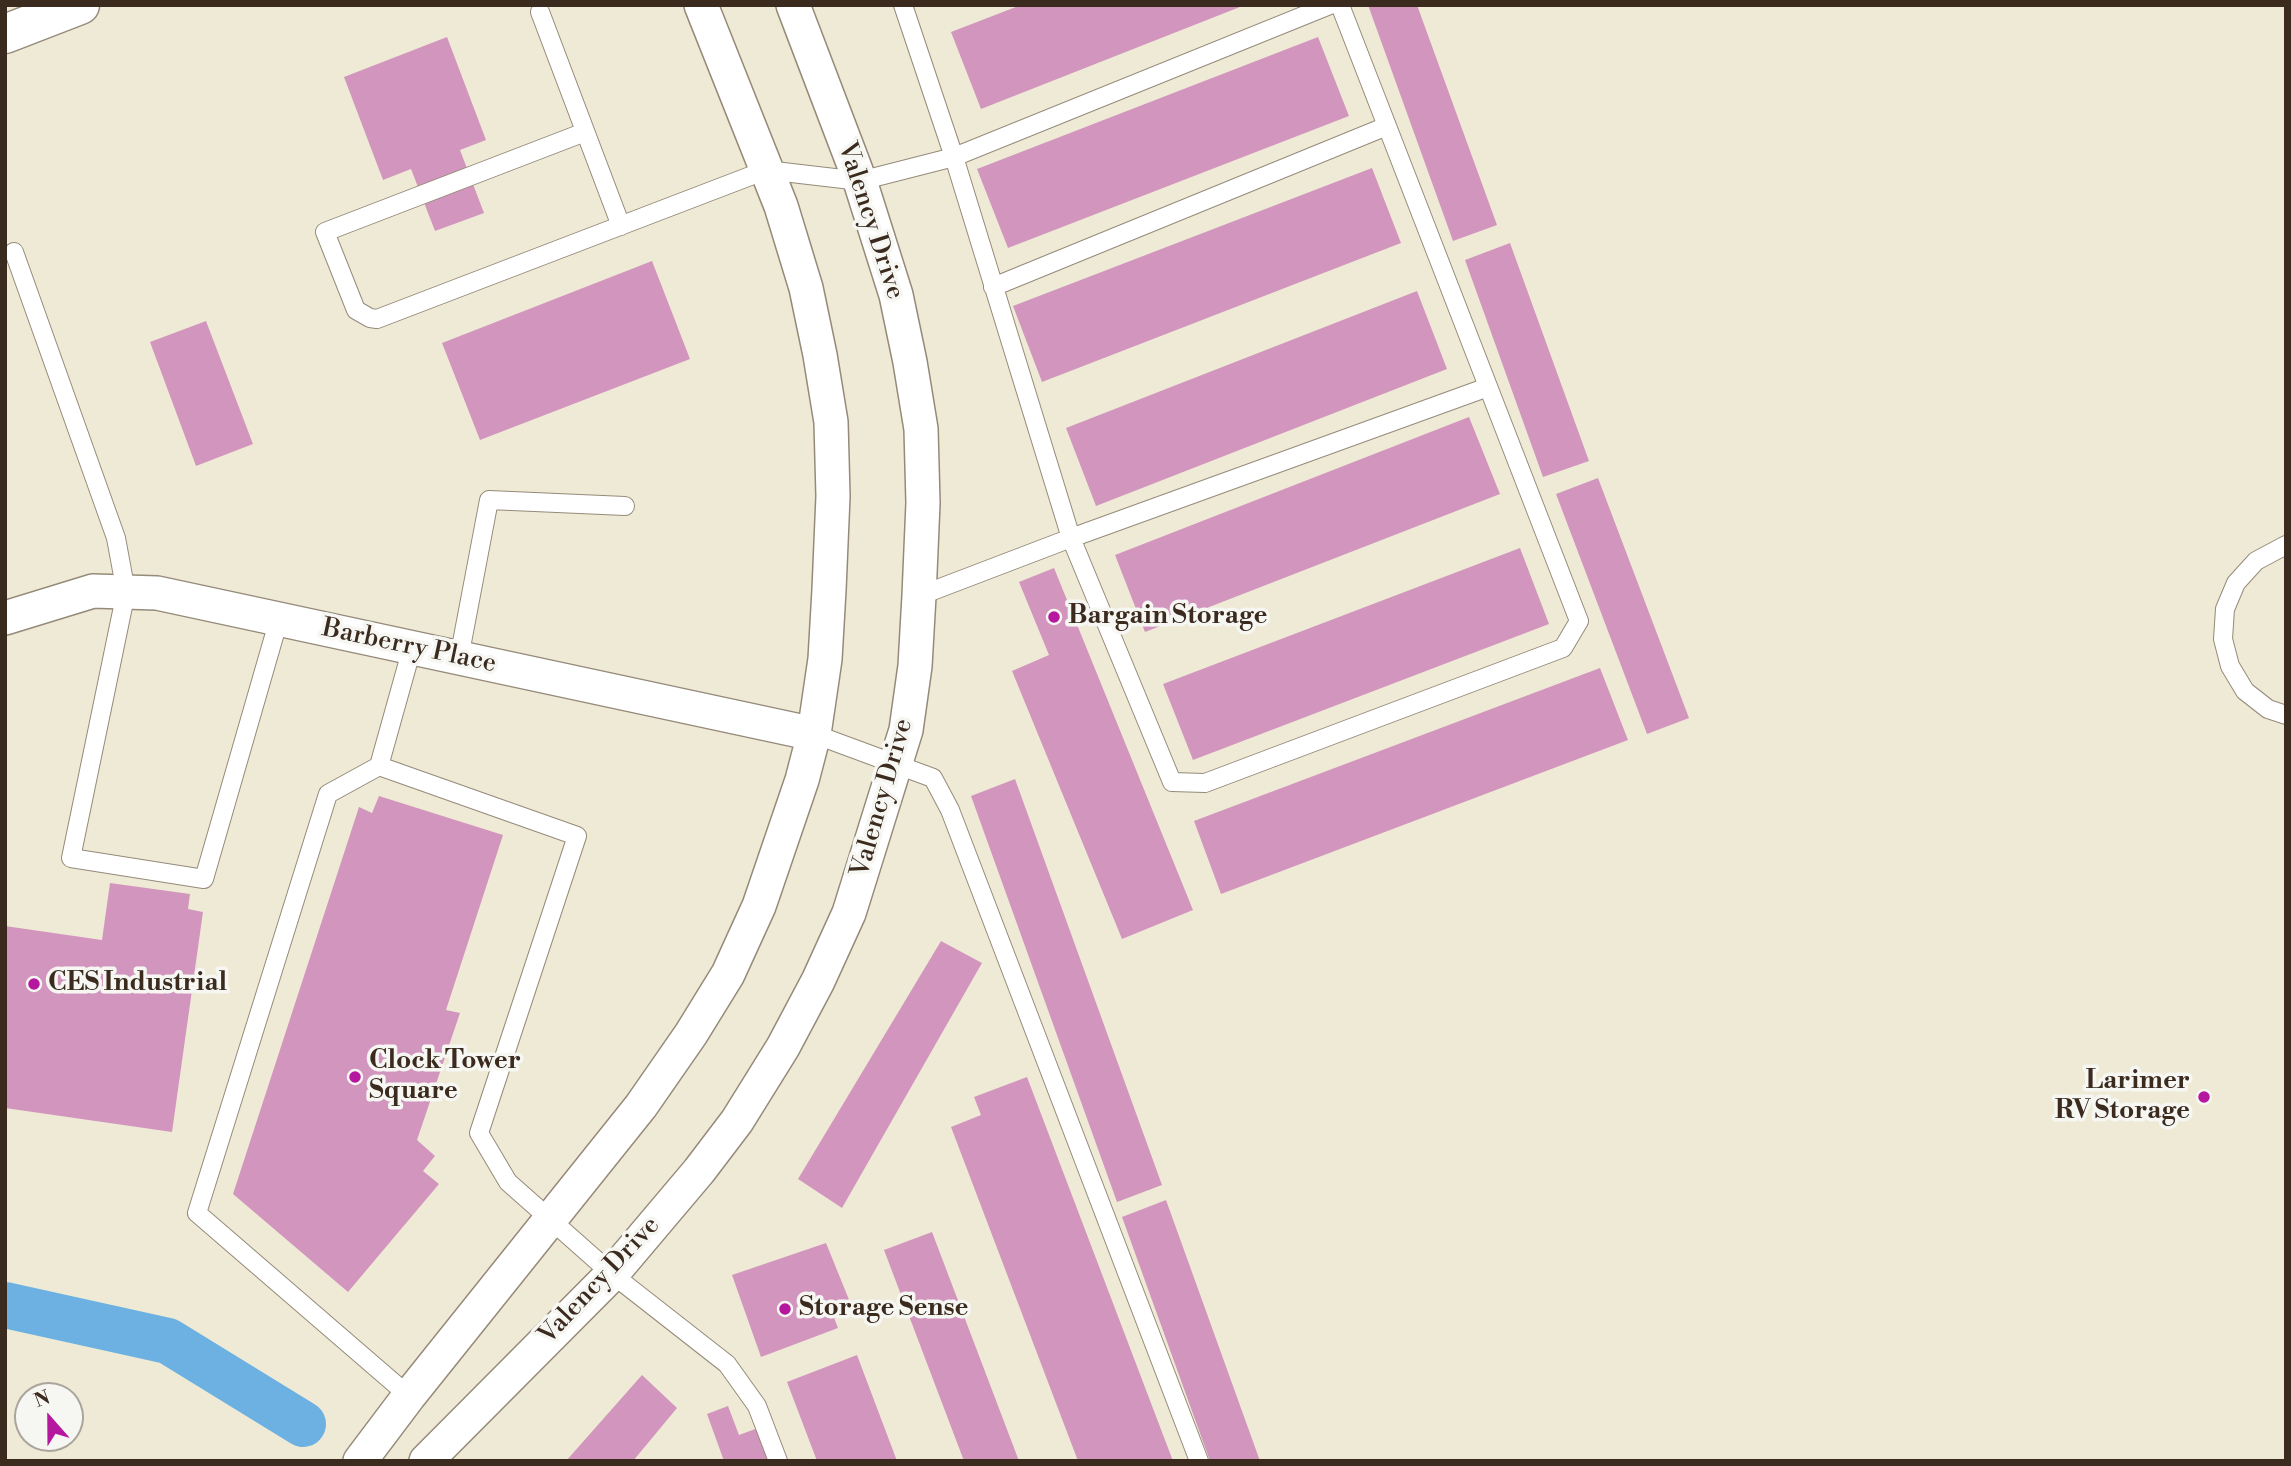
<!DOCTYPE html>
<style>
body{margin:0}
#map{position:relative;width:2291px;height:1466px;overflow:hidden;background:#efead5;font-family:"Libre Bodoni",serif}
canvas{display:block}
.frame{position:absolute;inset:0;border:7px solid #3b2a1e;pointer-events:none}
.north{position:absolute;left:14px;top:1382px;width:70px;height:70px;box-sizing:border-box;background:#f6f6f2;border:2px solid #aba49d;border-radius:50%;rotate:339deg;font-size:19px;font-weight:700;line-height:28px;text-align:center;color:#3b2a1e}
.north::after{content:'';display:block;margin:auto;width:24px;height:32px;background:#b5179e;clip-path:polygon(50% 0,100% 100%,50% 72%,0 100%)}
</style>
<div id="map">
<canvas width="2291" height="1466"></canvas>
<div class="frame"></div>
<div class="north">N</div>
</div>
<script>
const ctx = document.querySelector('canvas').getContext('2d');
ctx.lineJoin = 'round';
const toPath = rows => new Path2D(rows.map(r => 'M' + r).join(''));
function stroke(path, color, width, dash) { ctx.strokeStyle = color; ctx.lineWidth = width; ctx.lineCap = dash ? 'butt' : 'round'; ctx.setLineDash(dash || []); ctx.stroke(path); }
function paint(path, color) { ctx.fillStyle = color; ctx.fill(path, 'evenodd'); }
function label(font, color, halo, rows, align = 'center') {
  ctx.font = font + ' "Libre Bodoni",serif'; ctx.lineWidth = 7; ctx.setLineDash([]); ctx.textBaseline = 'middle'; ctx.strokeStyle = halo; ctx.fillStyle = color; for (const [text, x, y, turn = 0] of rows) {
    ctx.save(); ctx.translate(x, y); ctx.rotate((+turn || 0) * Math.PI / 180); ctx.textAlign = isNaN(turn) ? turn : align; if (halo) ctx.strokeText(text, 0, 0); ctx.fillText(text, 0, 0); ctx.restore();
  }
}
stroke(toPath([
 [5,1305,168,1341,303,1424]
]), '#6cb1e2', 46);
paint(toPath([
 [1021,5,1245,5,981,109,951,32],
 [1368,5,1417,5,1497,225,1453,241],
 [447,37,486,140,460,150,484,213,435,231,411,169,383,180,344,77],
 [1318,37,1349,116,1008,248,977,169],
 [1372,168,1401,243,1042,382,1013,306],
 [1510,243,1589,461,1543,477,1465,260],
 [652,261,690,359,480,440,442,343],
 [1417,291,1447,369,1096,506,1066,428],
 [206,321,253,444,196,466,150,342],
 [1469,417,1500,494,1145,632,1115,555],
 [1598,478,1689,718,1647,734,1556,494],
 [1520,548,1549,624,1193,760,1163,684],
 [1054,568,1193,910,1122,939,1012,671,1049,655,1019,582],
 [1600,668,1628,740,1221,894,1194,821],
 [1015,779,1162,1185,1117,1202,971,796],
 [379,796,503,835,446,1010,460,1013,417,1140,435,1156,423,1171,439,1184,348,1292,233,1194,359,807,372,813],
 [110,883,190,894,188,909,203,912,172,1132,5,1108,5,926,102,940],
 [941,941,982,963,842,1208,798,1179],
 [1027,1077,1173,1461,1078,1461,951,1127,981,1115,974,1097],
 [1166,1200,1260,1461,1210,1461,1122,1217],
 [932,1232,1019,1461,964,1461,884,1250],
 [826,1243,852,1307,833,1315,838,1328,761,1357,732,1275],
 [857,1355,897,1461,817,1461,787,1382],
 [642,1375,677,1408,633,1461,566,1461],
 [728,1406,739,1435,758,1428,770,1461,724,1461,707,1414]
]), '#d296be');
const service = toPath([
 [903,5,954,157,1330,5],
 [1340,5,1387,126,1579,621,1563,648,1205,783,1172,782,1071,538,1488,387],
 [540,12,621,226],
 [585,132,325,232,356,310,370,318,377,319,766,170,860,181,954,157,1071,538,919,596],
 [14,252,116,538,126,592,71,858,204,879,279,619],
 [993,287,1387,126],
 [2286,545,2256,561,2236,583,2225,609,2223,639,2230,666,2245,691,2268,709,2286,715],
 [459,658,489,500,625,506],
 [814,734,933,778,950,810,1199,1461],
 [379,766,577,836,479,1133,508,1182,612,1274,727,1364,757,1406,778,1461],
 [409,1396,197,1213,328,794,379,766,412,648]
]);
const minor = toPath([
 [5,618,93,591,157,593,814,734],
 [360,1461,409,1396,641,1106,691,1034,728,974,759,906,802,780,814,734,825,659,829,590,833,496,831,422,820,355,806,288,781,206,701,5],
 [426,1461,612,1274,699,1171,737,1121,783,1047,818,981,849,913,906,730,915,666,919,596,923,503,921,429,910,362,896,295,860,181,793,5]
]);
const secondary = toPath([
 [5,34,80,5]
]);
stroke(service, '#958a7a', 20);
stroke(minor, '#958a7a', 36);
stroke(secondary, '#958a7a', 41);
stroke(service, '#fff', 18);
stroke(minor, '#fff', 33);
stroke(secondary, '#fff', 38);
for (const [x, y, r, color] of [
 [1054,617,7,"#b5179e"],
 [34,984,7,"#b5179e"],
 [355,1077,7,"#b5179e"],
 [2204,1097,7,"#b5179e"],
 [785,1309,7,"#b5179e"]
]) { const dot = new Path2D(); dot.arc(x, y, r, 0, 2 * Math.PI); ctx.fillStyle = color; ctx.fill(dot); stroke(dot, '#f6f6f2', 2.5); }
label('26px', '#3b2a1e', '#f6f6f2', [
 ["Valency Drive",870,221,72],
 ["Barberry Place",409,647,12],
 ["Valency Drive",883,798,-74],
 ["Valency Drive",600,1281,-47]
]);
label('bold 26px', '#3b2a1e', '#f6f6f2', [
 ["Bargain Storage",1068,617],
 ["CES Industrial",48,984],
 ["Clock Tower",369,1062],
 ["Square",369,1092],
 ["Larimer",2190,1082,"right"],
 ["RV Storage",2190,1112,"right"],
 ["Storage Sense",799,1309]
], 'left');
</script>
